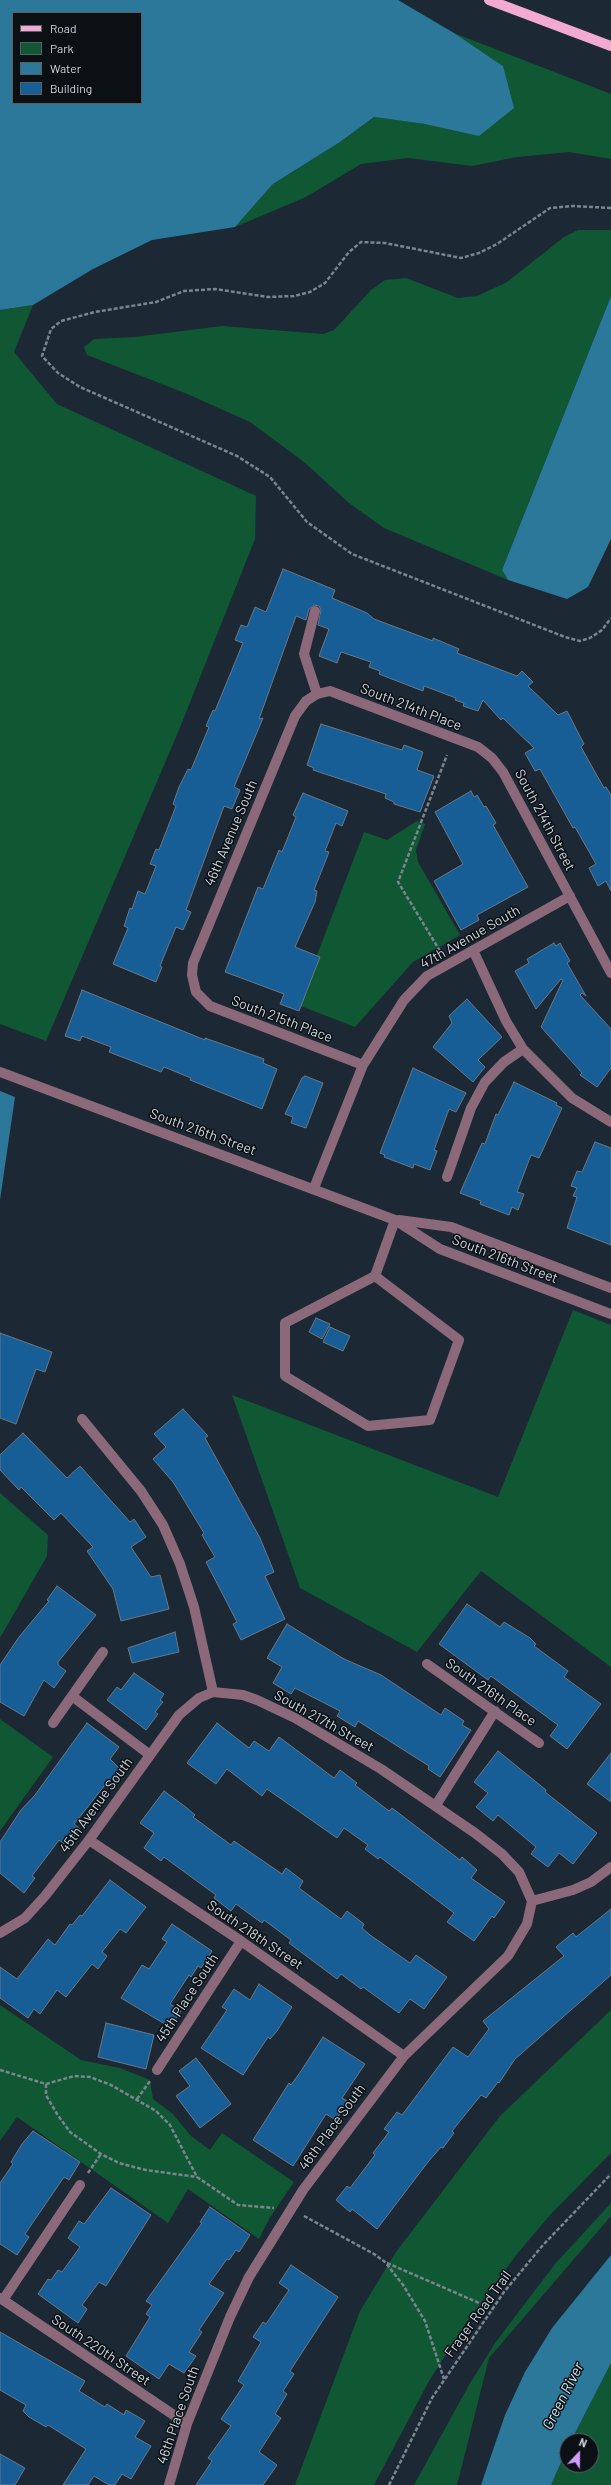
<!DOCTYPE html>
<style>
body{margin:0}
#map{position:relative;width:611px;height:2485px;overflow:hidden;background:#1c2834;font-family:Barlow,sans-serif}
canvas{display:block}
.legend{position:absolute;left:12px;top:12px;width:130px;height:92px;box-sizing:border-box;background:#0b1015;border:1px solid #595f65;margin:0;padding:5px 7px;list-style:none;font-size:12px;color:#ced6de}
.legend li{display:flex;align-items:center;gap:8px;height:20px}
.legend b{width:20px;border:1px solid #595f65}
.north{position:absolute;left:559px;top:2433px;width:40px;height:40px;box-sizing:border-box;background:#0b1015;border:1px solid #595f65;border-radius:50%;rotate:22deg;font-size:11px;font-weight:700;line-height:16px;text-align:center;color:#ced6de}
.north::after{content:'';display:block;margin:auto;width:14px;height:18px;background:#d49cfb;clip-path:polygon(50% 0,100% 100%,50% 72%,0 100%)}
</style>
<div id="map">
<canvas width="611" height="2485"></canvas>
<ul class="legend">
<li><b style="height:5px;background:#f2aad0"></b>Road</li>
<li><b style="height:11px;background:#105733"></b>Park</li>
<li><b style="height:11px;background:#2b789a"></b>Water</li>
<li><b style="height:11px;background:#175e97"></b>Building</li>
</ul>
<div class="north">N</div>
</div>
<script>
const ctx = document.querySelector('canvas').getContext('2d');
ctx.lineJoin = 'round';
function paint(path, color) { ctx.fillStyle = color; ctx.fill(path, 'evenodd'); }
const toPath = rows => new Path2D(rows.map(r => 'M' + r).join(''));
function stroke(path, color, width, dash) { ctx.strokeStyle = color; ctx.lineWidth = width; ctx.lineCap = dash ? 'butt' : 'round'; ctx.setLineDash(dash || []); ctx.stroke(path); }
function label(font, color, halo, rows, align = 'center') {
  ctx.font = font + ' Barlow,sans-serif'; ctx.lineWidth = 3; ctx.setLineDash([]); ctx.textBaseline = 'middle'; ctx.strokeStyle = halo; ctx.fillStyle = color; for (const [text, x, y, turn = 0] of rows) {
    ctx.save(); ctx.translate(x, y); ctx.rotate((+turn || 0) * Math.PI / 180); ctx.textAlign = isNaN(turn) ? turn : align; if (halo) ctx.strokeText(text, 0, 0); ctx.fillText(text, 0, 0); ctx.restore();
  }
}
paint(toPath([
 [454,33,611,94,611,159,569,152,517,157,472,166,408,158,361,164,306,197,235,227,273,184,340,142,374,117,425,124,503,66],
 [578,230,611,230,611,296,502,570,508,580,384,528,349,503,304,462,250,422,185,393,87,355,84,347,94,339,135,337,222,326,323,334,334,330,371,290,385,280,406,278,458,298,477,296,507,282,564,237],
 [33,305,14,352,57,404,256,496,255,539,179,730,46,1041,0,1024,0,310],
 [417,821,425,824,416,850,418,862,460,935,413,962,355,1027,298,1005,364,832,387,840],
 [573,1310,611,1325,611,1667,481,1571,417,1652,300,1588,232,1395,498,1497],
 [0,1493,48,1535,47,1556,0,1638],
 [0,1719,53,1757,0,1831],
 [0,2005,81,2060,120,2068,150,2080,153,2099,173,2114,191,2136,210,2150,222,2133,294,2182,269,2219,259,2239,188,2189,168,2223,17,2117,0,2141],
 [611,2010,611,2153,550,2215,517,2254,466,2323,429,2381,374,2485,295,2485,360,2311,396,2252,500,2116],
 [611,2203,611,2216,489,2358,457,2485,414,2485,469,2385,495,2343,555,2264],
 [611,2363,611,2485,551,2485,567,2449,567,2465,591,2465,591,2441,571,2441]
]), '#105733');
paint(toPath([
 [0,0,398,0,454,33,503,66,514,108,479,136,425,124,374,117,340,142,273,184,235,227,152,240,93,269,33,305,0,310],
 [13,13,141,13,141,103,13,103],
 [611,296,611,539,588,587,567,599,508,580,502,570],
 [0,1091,15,1097,0,1200],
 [611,2255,611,2363,571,2441,567,2441,567,2449,551,2485,481,2485,505,2415,525,2372,552,2328]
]), '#2b789a');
const building = toPath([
 [283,569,335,590,332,598,367,613,374,619,433,641,433,638,459,649,457,653,517,676,522,671,533,682,528,686,558,715,567,711,584,744,581,747,604,788,606,787,611,795,611,891,606,881,598,886,589,868,596,864,575,827,573,828,540,769,535,771,525,753,534,748,503,718,501,720,483,700,478,711,463,706,464,703,455,700,456,698,424,686,423,691,379,674,380,671,369,667,371,662,341,652,337,663,319,656,329,629,318,625,321,610,319,606,314,605,309,609,306,620,296,616,259,719,263,718,234,787,240,790,232,809,224,806,186,910,191,912,183,930,176,927,160,966,162,967,156,982,113,964,128,928,124,926,130,908,132,909,138,891,145,894,156,866,150,864,156,849,159,850,176,806,173,804,179,787,188,769,191,770,209,727,206,726,213,710,215,711,243,643,235,640,241,625,247,627,255,607,266,612,283,569],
 [321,724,402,750,404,745,423,752,417,770,434,776,420,812,394,804,394,802,385,798,386,794,313,770,314,768,307,765,321,724],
 [471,791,474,797,477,795,484,807,486,806,496,823,493,825,528,887,477,915,479,920,461,930,434,881,463,864,435,812,471,791],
 [303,793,348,811,342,826,336,823,325,851,329,852,314,890,317,891,315,902,295,947,320,957,299,1011,280,1004,284,994,225,972,258,887,263,889,279,850,282,852,296,817,293,815,303,793],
 [554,943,556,946,560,943,570,961,567,963,586,996,582,993,580,995,611,1029,611,1068,597,1087,580,1075,582,1073,541,1027,563,980,561,979,536,1009,515,971,529,963,527,959,554,943],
 [82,990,205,1040,205,1038,264,1059,263,1063,277,1069,262,1109,190,1080,191,1078,164,1067,161,1072,109,1052,111,1047,82,1036,80,1041,65,1036,82,990],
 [467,999,502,1037,478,1060,485,1067,473,1082,433,1047,452,1023,449,1016,467,999],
 [413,1068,466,1093,456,1112,449,1109,434,1150,437,1151,430,1170,414,1164,413,1168,384,1157,385,1155,380,1153,413,1068],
 [305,1076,323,1083,306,1128,291,1123,293,1117,285,1114,302,1078,305,1076],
 [514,1082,557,1103,556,1105,562,1108,539,1158,531,1155,517,1192,524,1194,518,1210,512,1207,509,1215,480,1204,481,1201,460,1193,482,1143,485,1144,496,1114,498,1115,514,1082],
 [595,1142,611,1148,611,1245,567,1228,577,1197,573,1196,577,1188,571,1186,577,1171,582,1172,595,1142],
 [316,1318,330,1324,322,1339,309,1332,316,1318],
 [330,1327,350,1336,343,1351,323,1342,330,1327],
 [0,1333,52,1352,45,1372,36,1369,16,1424,0,1418,0,1333],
 [183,1409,208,1436,205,1438,260,1538,274,1572,265,1576,285,1619,241,1640,233,1624,237,1622,206,1562,215,1557,202,1535,204,1533,173,1482,153,1459,166,1447,154,1434,183,1409],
 [23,1433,67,1478,80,1466,130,1522,134,1519,146,1537,131,1547,151,1577,160,1575,169,1609,121,1621,113,1589,87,1551,93,1547,61,1513,54,1520,21,1487,19,1490,0,1470,0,1455,23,1433],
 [57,1586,96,1615,58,1662,58,1665,66,1671,54,1688,44,1680,24,1716,0,1702,0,1665,19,1637,49,1601,47,1600,57,1586],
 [467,1604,500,1627,504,1622,530,1638,536,1644,534,1646,568,1671,564,1677,601,1704,567,1749,550,1736,558,1725,491,1676,488,1680,439,1644,467,1604],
 [287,1624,344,1659,381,1675,441,1715,445,1708,464,1721,462,1725,471,1730,440,1777,428,1769,429,1766,358,1721,355,1727,337,1716,340,1711,295,1688,291,1694,273,1683,282,1667,267,1658,287,1624],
 [175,1632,179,1652,132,1663,128,1648,175,1632],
 [134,1673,164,1694,160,1700,163,1702,155,1712,158,1714,146,1730,107,1700,117,1687,121,1690,134,1673],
 [87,1723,119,1747,110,1759,123,1772,110,1789,105,1785,74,1824,80,1829,67,1846,59,1840,32,1876,35,1878,24,1893,0,1873,0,1842,21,1810,35,1795,87,1723],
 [217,1723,249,1748,254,1741,269,1751,279,1737,334,1778,340,1770,357,1783,355,1785,389,1811,392,1808,460,1860,462,1857,477,1870,471,1878,505,1902,494,1918,492,1916,474,1941,447,1922,454,1913,380,1857,378,1859,365,1849,368,1845,344,1828,337,1838,267,1789,262,1796,227,1769,216,1784,187,1763,217,1723],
 [498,1751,546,1790,545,1792,597,1833,573,1864,559,1853,548,1867,531,1854,536,1847,498,1815,493,1821,476,1807,488,1793,474,1782,498,1751],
 [611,1753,611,1802,587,1784,611,1753],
 [164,1791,187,1808,195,1815,193,1817,231,1845,234,1841,282,1874,286,1868,303,1881,299,1888,341,1919,347,1911,364,1924,362,1928,370,1935,410,1963,416,1955,447,1977,424,2009,410,1999,399,2013,363,1987,361,1989,341,1974,337,1979,289,1943,291,1940,264,1920,262,1923,236,1904,231,1911,214,1898,216,1895,164,1857,161,1861,144,1848,154,1833,140,1823,164,1791],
 [110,1880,146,1907,126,1933,120,1929,102,1952,107,1956,98,1969,92,1964,66,1997,57,1990,40,2014,34,2009,28,2018,0,1998,0,1967,17,1979,48,1939,55,1945,70,1924,72,1925,80,1915,82,1916,110,1880],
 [611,1909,611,1975,515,2059,499,2083,498,2082,486,2098,481,2095,452,2131,454,2133,443,2148,441,2147,428,2162,377,2229,352,2209,350,2212,336,2200,347,2186,350,2188,375,2155,373,2153,389,2132,384,2129,397,2112,402,2115,453,2047,468,2057,489,2029,483,2021,564,1956,556,1947,573,1933,576,1937,611,1909],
 [172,1924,212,1951,201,1968,198,1966,191,1977,189,1975,170,2004,181,2011,170,2027,121,1998,142,1965,149,1969,167,1942,162,1939,172,1924],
 [259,1984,292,2007,277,2031,270,2039,268,2037,243,2075,201,2048,227,2010,222,2007,234,1989,250,2000,259,1984],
 [106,2023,154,2035,146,2069,98,2057,106,2023],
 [323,2037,365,2064,342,2098,347,2101,336,2120,326,2114,293,2166,253,2140,289,2083,291,2085,301,2071,323,2037],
 [196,2058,231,2104,200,2128,176,2096,190,2086,179,2071,196,2058],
 [33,2131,80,2162,69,2180,64,2177,25,2234,29,2237,17,2255,0,2244,0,2183,13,2164,11,2162,22,2144,33,2131],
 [111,2188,151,2215,106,2286,99,2282,82,2305,87,2309,78,2323,38,2294,48,2279,51,2280,58,2270,62,2272,80,2247,68,2238,79,2221,84,2224,111,2188],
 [210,2207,250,2235,239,2252,236,2250,229,2260,227,2259,209,2284,224,2293,199,2330,202,2332,189,2352,196,2356,184,2373,169,2364,159,2379,126,2356,150,2317,146,2314,152,2305,146,2301,202,2223,200,2222,210,2207],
 [291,2265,338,2297,290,2371,294,2374,283,2391,287,2394,275,2414,281,2418,259,2452,277,2465,263,2485,196,2485,212,2461,208,2458,231,2426,221,2419,244,2385,238,2381,261,2342,253,2337,263,2322,266,2324,289,2290,279,2283,291,2265],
 [0,2332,85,2381,79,2391,105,2407,107,2404,124,2415,126,2410,145,2421,135,2437,151,2446,131,2479,122,2474,115,2485,109,2485,94,2476,88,2485,63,2485,86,2449,48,2425,46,2427,29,2417,23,2411,26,2405,0,2390,0,2332],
 [0,2454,25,2468,15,2485,0,2485,0,2454]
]);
paint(building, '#175e97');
stroke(building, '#6a7886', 1);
stroke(toPath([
 [611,208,573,206,550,208,497,244,479,253,461,258,385,243,361,242,349,252,325,283,310,292,294,296,268,297,215,289,184,291,156,302,95,312,61,321,51,329,42,356,58,373,80,387,237,456,270,477,307,522,352,554,565,637,580,641,590,638,602,630,611,618],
 [440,951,398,882,447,755],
 [0,2070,46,2084,74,2076,90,2077,111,2085,156,2111,170,2125,197,2177,238,2205,274,2208],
 [46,2084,46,2095,57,2114,70,2132,101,2154,119,2163,146,2170,197,2177],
 [137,2099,150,2081],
 [88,2173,101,2154],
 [304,2216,374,2254,385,2262,403,2285,425,2321,444,2379],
 [387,2263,493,2309],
 [389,2485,432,2398,504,2292,543,2245,611,2174]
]), '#7b858e', 2.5, [4, 2]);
stroke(toPath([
 [315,611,304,654,317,694],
 [473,950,506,1021,523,1049,572,1098,611,1122],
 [363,1065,210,1006,196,992,192,975,193,963,295,716,306,701,317,694,330,691,478,747,492,758,503,772,611,973],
 [0,1072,395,1220,440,1249,611,1314],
 [447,1177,471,1108,485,1082,504,1062,523,1049],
 [314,1188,363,1065,404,1000,427,976,570,896],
 [399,1220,451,1227,611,1288],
 [375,1276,285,1323,285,1376,368,1426,430,1420,459,1340,375,1276,395,1220],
 [82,1419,141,1491,163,1525,180,1564,194,1607,213,1692,243,1695,257,1700,295,1718,381,1769,475,1833,502,1854,519,1872,532,1901],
 [427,1664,539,1743],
 [72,1696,150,1755],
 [53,1723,103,1652],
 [436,1805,495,1711],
 [89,1840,241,1941,404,2056],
 [0,1933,25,1918,45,1896,89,1840,179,1715,199,1698,213,1692],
 [157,2070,241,1941],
 [0,2298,187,2424],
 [3,2300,80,2185],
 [169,2485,187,2424,230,2317,249,2277,303,2190,404,2056,508,1956,527,1924,532,1901,573,1890,591,1882,611,1867]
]), '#8b697b', 10);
stroke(toPath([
 [489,0,611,46]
]), '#f2aad0', 10);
label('14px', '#ced6de', '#0b1015', [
 ["South 214th Place",411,707,21],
 ["South 214th Street",545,820,62],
 ["46th Avenue South",231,833,-67],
 ["47th Avenue South",470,937,-30],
 ["South 215th Place",282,1019,21],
 ["South 216th Street",203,1132,20],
 ["South 216th Street",505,1259,21],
 ["South 216th Place",491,1692,35],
 ["South 217th Street",324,1721,29],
 ["45th Avenue South",96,1805,-54],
 ["South 218th Street",255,1935,34],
 ["45th Place South",187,1998,-57],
 ["46th Place South",332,2127,-54],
 ["Frager Road Trail",478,2314,-54],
 ["South 220th Street",101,2350,34],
 ["46th Place South",178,2415,-71]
]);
label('italic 15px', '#d0e6f2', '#0b1015', [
 ["Green River",563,2396,-63]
]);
</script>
